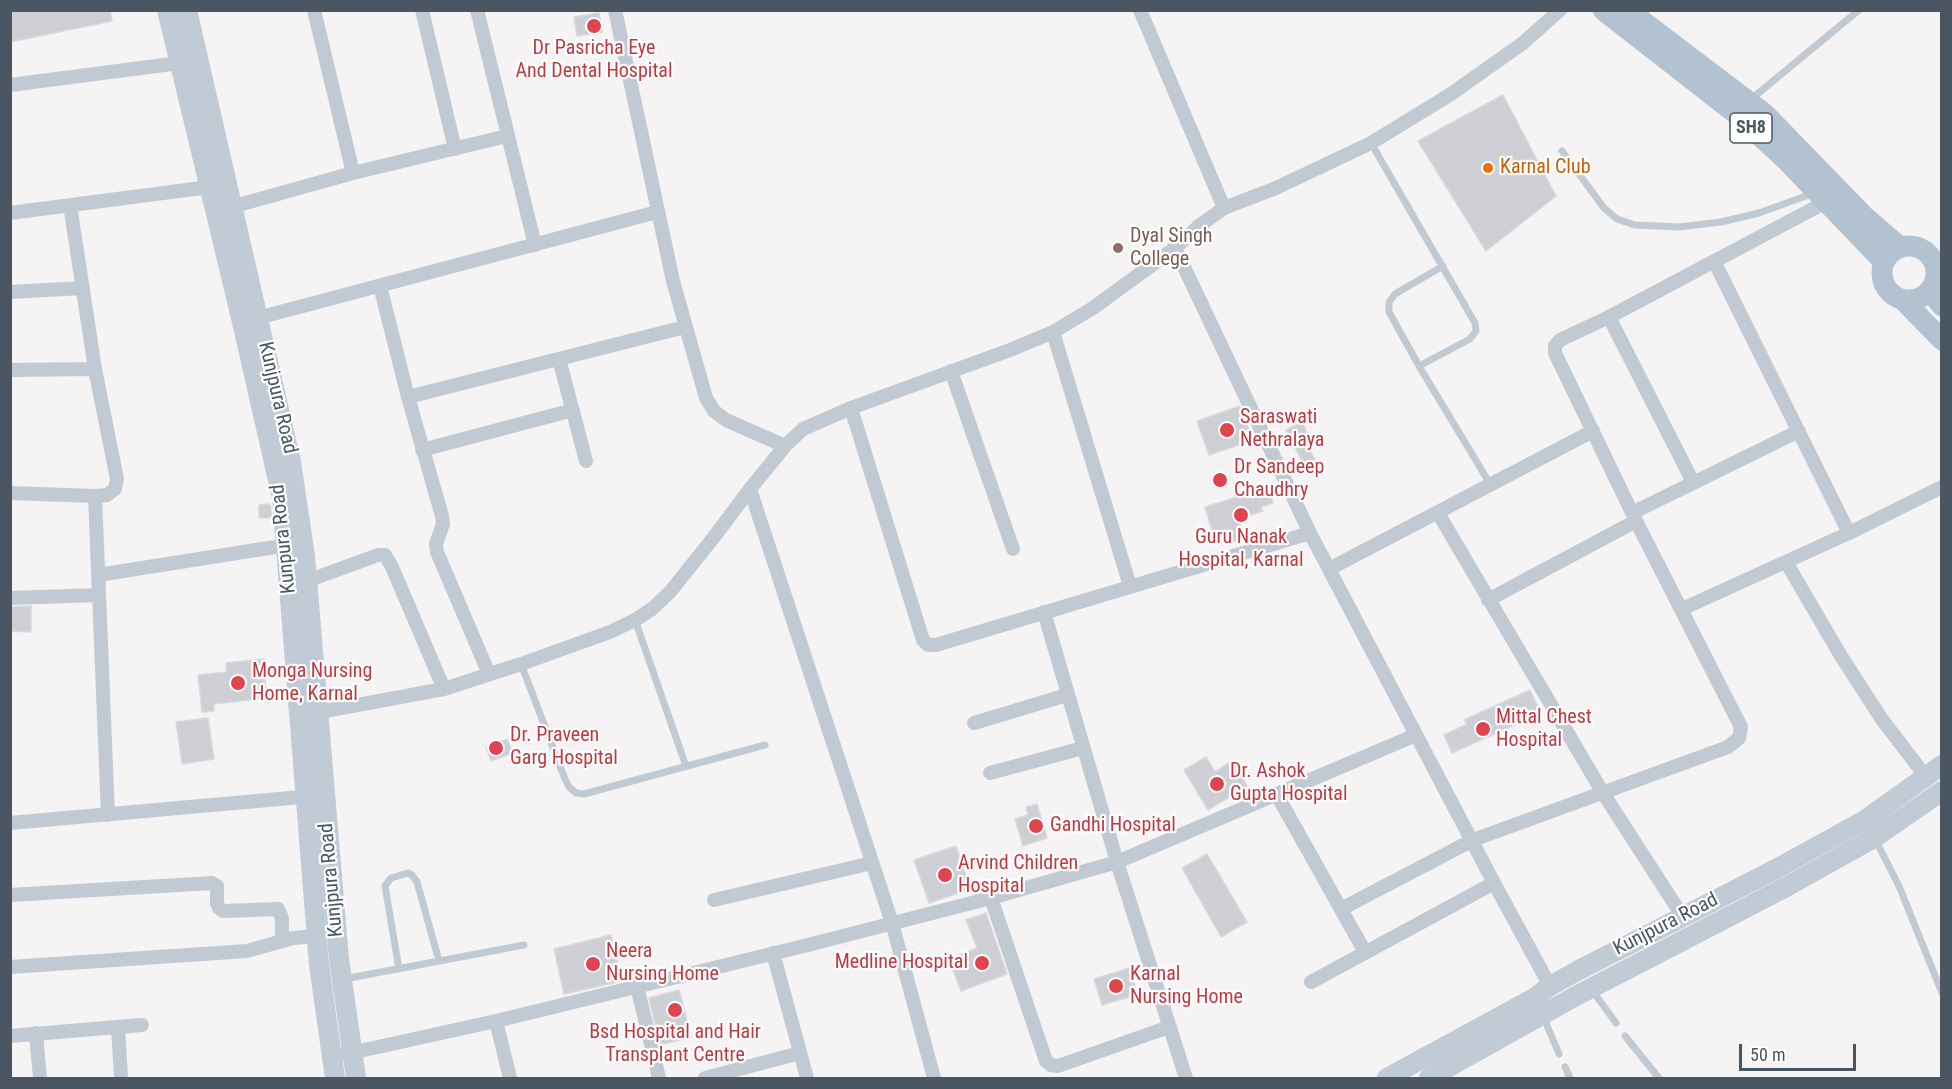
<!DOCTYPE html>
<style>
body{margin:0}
#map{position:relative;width:1952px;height:1089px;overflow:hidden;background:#f5f3f3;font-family:"Roboto Condensed",sans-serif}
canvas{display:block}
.frame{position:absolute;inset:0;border:12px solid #4a5661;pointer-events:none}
.scale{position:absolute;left:1739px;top:1044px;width:117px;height:27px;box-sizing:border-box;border:3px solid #4a5661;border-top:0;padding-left:8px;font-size:18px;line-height:21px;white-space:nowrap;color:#4a5661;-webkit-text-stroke:4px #fff;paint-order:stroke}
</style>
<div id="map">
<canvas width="1952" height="1089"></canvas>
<div class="frame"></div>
<div class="scale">50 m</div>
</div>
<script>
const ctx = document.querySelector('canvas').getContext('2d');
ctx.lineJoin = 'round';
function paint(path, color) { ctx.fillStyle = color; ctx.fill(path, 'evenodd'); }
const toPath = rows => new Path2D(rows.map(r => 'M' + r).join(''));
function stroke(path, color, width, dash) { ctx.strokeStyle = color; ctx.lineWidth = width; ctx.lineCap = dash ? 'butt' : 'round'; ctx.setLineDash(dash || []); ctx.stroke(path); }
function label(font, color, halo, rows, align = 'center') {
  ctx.font = font + ' "Roboto Condensed",sans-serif'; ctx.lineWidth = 4.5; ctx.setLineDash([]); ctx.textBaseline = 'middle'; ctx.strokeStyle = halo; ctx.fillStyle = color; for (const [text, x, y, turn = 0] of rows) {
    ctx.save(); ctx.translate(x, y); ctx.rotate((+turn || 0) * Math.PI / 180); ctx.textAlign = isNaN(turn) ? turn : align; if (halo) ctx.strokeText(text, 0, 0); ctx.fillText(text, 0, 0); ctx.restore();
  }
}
const building = toPath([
 [10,10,110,10,112,21,10,42,10,10],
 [599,13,602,32,577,36,574,17,599,13],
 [1503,95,1556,196,1486,251,1418,141,1503,95],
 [1240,406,1253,440,1209,455,1197,421,1240,406],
 [1302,422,1313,446,1309,448,1317,463,1306,469,1286,430,1302,422],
 [1257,491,1259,496,1270,492,1273,503,1261,507,1263,511,1238,519,1244,538,1232,542,1228,529,1213,534,1205,507,1257,491],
 [270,504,272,518,259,518,259,505,270,504],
 [31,606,31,632,10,631,10,607,31,606],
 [263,659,267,698,214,704,214,711,202,712,198,675,227,672,226,663,263,659],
 [1530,690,1541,713,1452,753,1444,735,1467,724,1464,720,1530,690],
 [208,718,214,759,182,764,176,722,208,718],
 [507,739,513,753,491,761,486,747,507,739],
 [1206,757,1215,772,1232,761,1247,786,1208,810,1184,770,1206,757],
 [1037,804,1047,838,1023,846,1015,819,1028,815,1026,807,1037,804],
 [956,846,970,889,929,903,914,860,956,846],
 [1207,854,1247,922,1221,937,1182,868,1207,854],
 [986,913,1007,974,961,991,949,959,977,948,966,920,986,913],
 [611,935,622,981,564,994,554,949,611,935],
 [1130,968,1137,995,1102,1005,1094,979,1130,968],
 [679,990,691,1037,660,1045,649,998,679,990]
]);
paint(building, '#cdcfd5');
stroke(building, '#d7d9de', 1.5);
stroke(toPath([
 [1750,100,1859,10],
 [1371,143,1475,323,1476,331,1470,339,1419,366],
 [1562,151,1604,208,1617,219,1635,225,1679,227,1721,222,1759,213,1814,193],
 [1443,266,1395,294,1389,302,1389,312,1419,366,1490,484],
 [635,620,686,766],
 [521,664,565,779,569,787,576,793,584,794,765,745],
 [1875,839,1899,886,1942,993],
 [399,969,385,886,391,878,408,873,412,875,417,882,439,961],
 [344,979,524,945],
 [1592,990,1616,1023],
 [1543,1016,1559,1054],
 [1625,1036,1659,1078],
 [1565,1067,1570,1078]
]), '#c1cad2', 7);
stroke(toPath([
 [314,10,353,173],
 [422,10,455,149],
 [477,10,535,245],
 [615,10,673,281,706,398,714,411,726,420,785,446],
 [1140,10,1224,208],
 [10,85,187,62],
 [224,209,353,173,507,136],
 [10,213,217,186],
 [1175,248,1310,533,1494,883,1550,986],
 [1714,261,1849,533],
 [380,286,408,397,442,516,443,524,436,544,437,552,489,674],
 [10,292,83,288],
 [1609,317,1693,482],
 [250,320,657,212],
 [1053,332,1130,586],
 [559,359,586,461],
 [10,370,95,369],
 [951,371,1013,549],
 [408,397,685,327],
 [851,408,923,640,928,645,936,645,1310,533],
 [422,450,573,410],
 [750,489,892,923,934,1078],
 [10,493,95,496,107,495,115,489,117,479,95,369,70,205],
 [95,496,108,815],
 [1438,513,1603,793,1683,917],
 [1632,513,1799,431],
 [1786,562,1841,656,1881,718,1926,777],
 [1329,569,1593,431],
 [98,575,294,544],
 [307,581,378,555,385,555,392,567,444,689],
 [10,598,99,595],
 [1488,600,1636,521],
 [1682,609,1849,533,1942,487],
 [1044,612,1117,862,1186,1078],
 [309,714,444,689,521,664,610,632,635,620,652,609,670,592,714,537,750,489,785,446,803,429,851,408,1010,350,1053,332,1093,308,1175,248,1199,226,1224,208,1276,188,1371,143,1451,94,1523,43,1560,10],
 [974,723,1067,695],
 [990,773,1083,748],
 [1277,795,1365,952],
 [10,823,313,796],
 [10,895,212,883,217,886,217,903,219,908,223,911,278,909,282,918,282,941],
 [991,898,1046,1061,1051,1065,1058,1066,1169,1027],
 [714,900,872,863],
 [1341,909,1473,840,1728,747,1739,738,1741,727,1636,521,1555,353,1555,346,1560,340,1609,317,1826,202],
 [773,953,807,1078],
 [10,967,247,951,293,938,317,936],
 [1311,982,1494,883],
 [637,986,659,1078],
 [496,1021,510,1078],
 [118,1028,121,1078],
 [36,1033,40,1078],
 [10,1036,142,1025],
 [346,1054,496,1021,804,946,991,898,1117,862,1416,735],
 [705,1078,800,1053]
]), '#c1cad2', 14);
stroke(toPath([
 [167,10,242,322,282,498,319,965,335,1078],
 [187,10,291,462,305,556,339,959,356,1078],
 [1387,1078,1534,998,1550,986,1579,970,1776,869,1865,820,1942,765],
 [1429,1078,1576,996,1786,887,1874,838,1942,791]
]), '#c1cbd6', 20);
stroke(toPath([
 [1603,10,1735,113,1786,160,1884,262],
 [1628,10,1765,114,1865,217,1900,247],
 '1882 273a27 27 0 1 1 54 0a27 27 0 1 1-54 0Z',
 [1930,291,1942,306],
 [1903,300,1942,340]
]), '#b3c2d1', 21);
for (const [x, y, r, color] of [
 [594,26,8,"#e0444e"],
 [1488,168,6,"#e8710a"],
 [1118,248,6,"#8d6e63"],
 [1227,430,8,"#e0444e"],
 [1220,480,8,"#e0444e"],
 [1241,515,8,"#e0444e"],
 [238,683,8,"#e0444e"],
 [1483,729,8,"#e0444e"],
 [496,748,8,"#e0444e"],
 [1217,784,8,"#e0444e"],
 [1036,826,8,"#e0444e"],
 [945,875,8,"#e0444e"],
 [982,963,8,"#e0444e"],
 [593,964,8,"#e0444e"],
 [1116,986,8,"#e0444e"],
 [675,1010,8,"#e0444e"]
]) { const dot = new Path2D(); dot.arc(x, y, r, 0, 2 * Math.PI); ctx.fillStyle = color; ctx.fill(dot); stroke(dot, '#fff', 2); }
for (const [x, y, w] of [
 [1751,128,42]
]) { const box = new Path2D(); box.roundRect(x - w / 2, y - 15, w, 30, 4.5); ctx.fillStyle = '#fff'; ctx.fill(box); stroke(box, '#4a5661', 1.5); }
label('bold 18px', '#4a5661', null, [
 ["SH8",1751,128]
]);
label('20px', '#be3a42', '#fff', [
 ["Dr Pasricha Eye",594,49,"center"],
 ["And Dental Hospital",594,72,"center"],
 ["Saraswati",1240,418],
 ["Nethralaya",1240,441],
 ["Dr Sandeep",1234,468],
 ["Chaudhry",1234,491],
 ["Guru Nanak",1241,538,"center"],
 ["Hospital, Karnal",1241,561,"center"],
 ["Monga Nursing",252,672],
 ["Home, Karnal",252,695],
 ["Mittal Chest",1496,718],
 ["Hospital",1496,741],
 ["Dr. Praveen",510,736],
 ["Garg Hospital",510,759],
 ["Dr. Ashok",1230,772],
 ["Gupta Hospital",1230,795],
 ["Gandhi Hospital",1050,826],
 ["Arvind Children",958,864],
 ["Hospital",958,887],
 ["Neera",606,952],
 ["Nursing Home",606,975],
 ["Medline Hospital",968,963,"right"],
 ["Karnal",1130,975],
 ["Nursing Home",1130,998],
 ["Bsd Hospital and Hair",675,1033,"center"],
 ["Transplant Centre",675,1056,"center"]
], 'left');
label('20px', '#c56008', '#fff', [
 ["Karnal Club",1500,168]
], 'left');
label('20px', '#785e54', '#fff', [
 ["Dyal Singh",1130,237],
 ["College",1130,260]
], 'left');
label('20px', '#4a5661', '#fff', [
 ["Kunjpura Road",277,398,77],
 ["Kunpura Road",284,539,-96],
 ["Kunjpura Road",332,880,-95],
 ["Kunjpura Road",1666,925,-27]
]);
</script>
